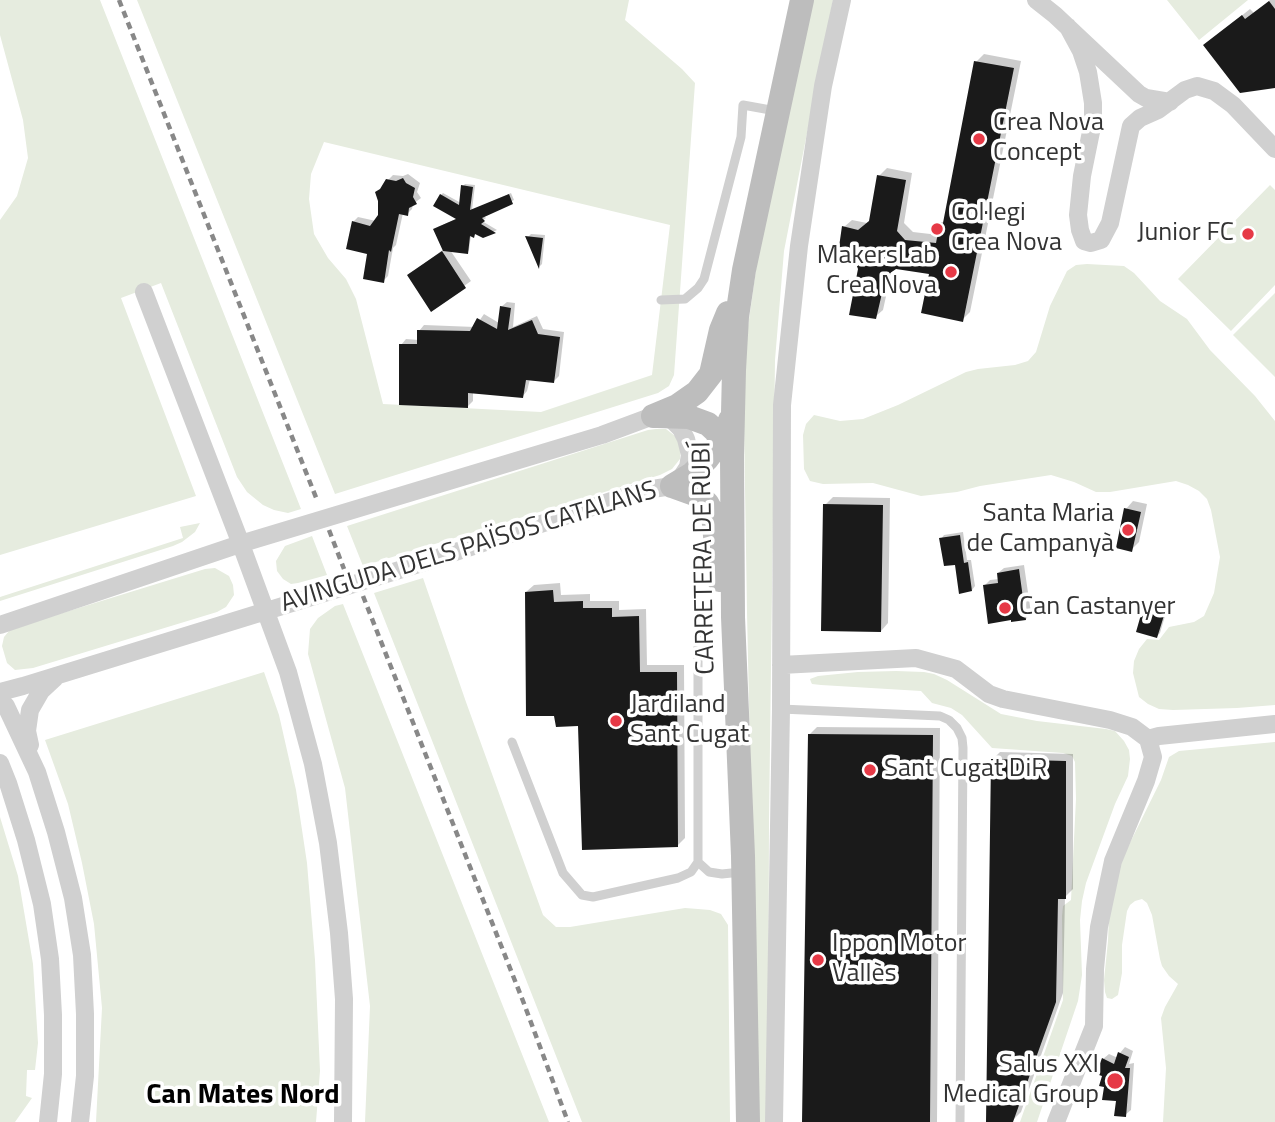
<!DOCTYPE html>
<meta charset="utf-8">
<style>
body{margin:0}
canvas{display:block;background:#fff}
</style>
<canvas width="1275" height="1122"></canvas>
<script>
const ctx = document.querySelector('canvas').getContext('2d');
ctx.lineJoin = 'round';
function paint(path, color) { ctx.fillStyle = color; ctx.fill(path, 'evenodd'); }
const toPath = rows => new Path2D(rows.map(r => 'M' + r).join(''));
function stroke(path, color, width, dash) { ctx.strokeStyle = color; ctx.lineWidth = width; ctx.lineCap = dash ? 'butt' : 'round'; ctx.setLineDash(dash || []); ctx.stroke(path); }
function label(font, color, halo, rows, align = 'center') {
  ctx.font = font + ' "Titillium Web",sans-serif'; ctx.lineWidth = 7; ctx.setLineDash([]); ctx.textBaseline = 'middle'; ctx.strokeStyle = halo; ctx.fillStyle = color; for (const [text, x, y, turn = 0] of rows) {
    ctx.save(); ctx.translate(x, y); ctx.rotate((+turn || 0) * Math.PI / 180); ctx.textAlign = isNaN(turn) ? turn : align; if (halo) ctx.strokeText(text, 0, 0); ctx.fillText(text, 0, 0); ctx.restore();
  }
}
paint(toPath([
 [0,0,100,0,301,509,288,513,274,510,263,505,247,492,237,477,161,283,121,298,196,496,0,555,0,220,17,196,28,158,23,120,0,35],
 [137,0,629,0,625,20,682,69,695,83,674,375,669,386,658,393,335,494],
 [324,142,670,225,652,375,541,412,383,404,356,299,346,279,328,258,314,234,309,199,311,174],
 [810,0,833,0,784,251,775,360,769,822,768,1122,758,1122,747,612,743,362,761,234],
 [1167,0,1248,0,1199,40],
 [1270,185,1275,190,1275,285,1231,331,1178,279],
 [1087,264,1124,266,1134,273,1160,301,1187,319,1210,350,1255,396,1275,421,1275,705,1237,708,1173,710,1159,709,1148,704,1139,697,1133,673,1134,661,1139,649,1147,639,1159,640,1169,627,1194,622,1204,616,1214,593,1220,557,1211,510,1207,499,1199,491,1188,485,1176,481,1110,492,1096,492,1074,482,1051,475,980,486,957,492,921,496,873,483,823,484,810,481,804,469,803,435,806,424,814,415,840,421,863,419,898,405,966,372,978,369,1015,365,1028,361,1036,352,1050,306,1067,271,1076,265],
 [1275,293,1275,377,1233,335],
 [656,429,666,429,675,436,681,445,680,459,672,469,660,475,363,566,347,526,648,430],
 [200,523,195,532,182,542,173,546,0,601,0,597,183,538,180,527],
 [312,536,327,575,298,583,291,584,283,579,277,571,276,561,285,546],
 [215,568,229,576,233,585,234,595,226,607,217,612,33,668,15,670,7,663,2,646,4,637,9,631,17,627,205,569],
 [423,578,466,702,543,915,556,927,570,927,685,908,698,909,710,910,721,914,728,925,730,1122,582,1122,374,593],
 [343,604,549,1122,365,1122,370,1006,345,788,308,654,310,629,318,618,335,606],
 [896,671,924,672,934,674,947,680,1001,714,1037,721,1106,729,1115,731,1124,741,1129,750,1130,759,1128,776,1115,804,1086,883,1082,901,1080,920,1082,975,1078,1001,1037,1122,1020,1122,1063,1000,1062,916,1063,906,1071,900,1076,799,1075,762,1072,756,1063,753,992,748,962,715,951,708,932,703,921,691,821,685,812,684,811,682,810,679,818,676,858,672],
 [264,672,279,715,296,790,307,863,315,960,320,1071,316,1122,96,1122,102,1008,94,924,82,863,68,804,45,740],
 [1275,742,1275,1122,1163,1122,1166,1068,1161,1018,1165,1007,1178,984,1169,976,1162,966,1160,959,1152,915,1147,903,1142,899,1135,901,1130,905,1127,911,1122,945,1122,973,1118,995,1112,999,1107,998,1105,992,1104,980,1108,941,1109,915,1122,859,1161,780,1169,757,1179,751],
 [0,817,18,876,33,964,38,1043,35,1070,27,1070,26,1096,32,1098,15,1122,0,1122]
]), '#e6ecdf');
paint(toPath([
 [1270,0,1275,0,1275,87,1205,45,1250,9,1254,13],
 [984,54,1021,61,970,312,962,320,932,272,896,267,892,269,883,310,875,317,860,269,844,227,852,220,867,223,871,220,879,176,887,168,912,173,904,223,913,232,939,235,942,223,945,220,976,62],
 [408,174,420,183,417,192,421,198,413,204,412,209,407,214,403,213,396,245,393,248,388,276,383,281,353,222,358,217,376,221,380,216,388,180,393,175,403,176],
 [465,184,475,185,472,210,511,193,514,200,483,215,486,218,482,221,497,230,495,231,483,236,476,233,474,235,471,235,469,250,467,253,450,250,471,281,432,309,409,275,444,249,438,227,458,218,441,195,443,193,461,203,463,186],
 [531,234,545,235,542,264,540,266,528,237],
 [507,302,515,303,513,327,537,316,543,329,564,332,559,376,554,381,530,379,527,391,522,397,473,392,473,401,467,407,401,345,406,339,419,340,419,331,424,325,475,327,484,314,499,323,501,307],
 [833,497,890,498,888,623,881,631,825,505],
 [1133,501,1147,504,1139,542,1131,550,1126,509],
 [963,532,967,560,971,560,975,586,972,590,941,539,944,535],
 [1024,565,1031,613,1026,619,984,586,990,580,999,579,998,573,1004,568],
 [560,583,561,595,590,594,590,601,619,601,619,610,646,609,647,665,684,665,685,838,677,846,526,592,534,585],
 [1149,601,1168,606,1160,633,1157,636,1145,605],
 [817,727,940,728,937,1122,804,1122,809,735],
 [1000,752,1073,754,1073,889,1065,897,1063,993,1021,1112,1013,1120,992,760],
 [1125,1047,1133,1051,1129,1064,1134,1063,1131,1110,1125,1115,1105,1075,1103,1059,1109,1054,1118,1058,1120,1053]
]), '#0003');
paint(toPath([
 [1269,1,1275,9,1275,88,1240,93,1203,45,1242,15,1245,19],
 [974,61,1014,68,963,322,921,313,929,274,896,269,886,276,876,319,849,315,858,269,853,256,838,254,842,226,858,230,869,221,877,175,906,180,897,231,905,240,936,243,940,222,943,223],
 [403,178,406,183,415,188,413,197,417,204,409,208,408,216,399,214,391,252,389,250,384,283,363,279,367,254,346,249,352,221,370,226,378,215,378,201,375,192,380,189,386,179,396,181],
 [461,185,473,187,470,210,509,194,513,204,482,218,485,221,481,224,496,233,483,238,475,234,474,238,470,236,468,254,443,251,433,229,456,219,433,206,440,194,459,205],
 [525,236,543,238,539,269],
 [442,251,466,288,431,312,407,275],
 [500,306,511,308,508,330,532,320,538,334,560,337,554,383,526,380,523,398,468,393,468,408,399,405,399,344,417,344,417,330,470,331,477,318,497,329],
 [823,504,883,505,881,632,821,631],
 [1124,508,1141,512,1132,552,1116,548],
 [960,535,964,563,968,562,972,591,959,594,955,565,944,566,939,538],
 [1019,569,1026,620,1011,622,1011,620,988,624,983,585,998,583,997,573],
 [553,590,554,602,583,601,583,608,612,608,612,617,639,616,640,672,677,672,678,847,582,850,578,726,556,727,554,716,526,716,525,592],
 [1144,604,1166,609,1157,638,1136,632],
 [808,734,933,735,930,1122,802,1122],
 [991,759,1066,761,1066,899,1058,899,1056,1002,1013,1122,986,1122],
 [1118,1052,1129,1057,1125,1068,1130,1068,1126,1117,1114,1116,1116,1101,1102,1100,1104,1087,1099,1086,1102,1076,1096,1074,1102,1058,1114,1064]
]), '#1a1a1a');
stroke(toPath([
 [661,300,685,299,698,288,704,279,741,137,743,105,776,111],
 [698,631,698,862,709,872,722,874,741,872],
 [781,709,940,716,949,720,957,728,962,738,963,748,960,1122],
 [512,742,563,873,582,895,593,897,678,878,691,872,698,862]
]), '#d0d0d0', 9);
stroke(toPath([
 [1036,0,1055,15,1139,94,1146,98,1170,102],
 [1068,27,1081,51,1088,72,1093,103,1093,122,1082,176,1078,215,1080,230,1084,241,1091,243,1101,240,1110,223,1131,126,1140,118,1158,110,1185,90,1197,86,1214,91,1233,105,1275,149],
 [144,292,239,539,288,672,313,764,328,843,339,933,344,999,343,1122],
 [0,625,240,544,602,435,653,416,672,420,681,429,686,439,690,455,688,467,682,476,672,486,646,490,620,498,422,563,23,686,0,692],
 [781,665,916,658,956,669,989,694,1003,699,1110,720,1132,727,1148,739,1159,736,1275,724],
 [0,701,6,706,37,772,56,832,73,898,82,955,85,1014,85,1076,80,1122],
 [30,745,27,731,30,710,41,691,55,678],
 [0,763,8,783,26,840,42,904,50,959,53,1015,53,1074,48,1122],
 [774,1122,781,709,782,405,799,246,823,86,842,0],
 [1056,1122,1094,1026,1095,969,1099,927,1113,861,1146,781,1153,757,1148,739]
]), '#d0d0d0', 18);
stroke(toPath([
 [653,416,677,406,697,392,711,374,721,330,728,313],
 [657,416,689,417,708,424,723,438,729,449],
 [672,486,697,495,707,503,713,514,719,580],
 [672,486,692,474,707,459,723,438,730,420],
 [748,1122,743,856,733,617,732,456,734,370,737,317,744,270,802,0]
]), '#bdbdbd', 24);
stroke(toPath([
 [119,0,317,500],
 [329,530,344,569],
 [363,596,523,1001,568,1122]
]), '#888', 4.5, [7, 5]);
for (const [x, y, r, color] of [
 [979,139,7,"#e63946"],
 [937,229,7,"#e63946"],
 [1248,234,7,"#e63946"],
 [951,272,7,"#e63946"],
 [1128,530,7,"#e63946"],
 [1005,608,7,"#e63946"],
 [616,721,7,"#e63946"],
 [870,770,7,"#e63946"],
 [818,960,7,"#e63946"],
 [1115,1081,9,"#e63946"]
]) { const dot = new Path2D(); dot.arc(x, y, r, 0, 2 * Math.PI); ctx.fillStyle = color; ctx.fill(dot); stroke(dot, '#fff', 2.5); }
label('26px', '#333', '#fff', [
 ["Crea Nova",993,124],
 ["Concept",993,154],
 ["Col·legi",951,214],
 ["Crea Nova",951,244],
 ["Junior FC",1234,234,"right"],
 ["MakersLab",937,257,"right"],
 ["Crea Nova",937,287,"right"],
 ["Santa Maria",1114,515,"right"],
 ["de Campanyà",1114,545,"right"],
 ["Can Castanyer",1019,608],
 ["Jardiland",630,706],
 ["Sant Cugat",630,736],
 ["Sant Cugat DiR",884,770],
 ["Ippon Motor",832,945],
 ["Vallès",832,975],
 ["Salus XXI",1099,1066,"right"],
 ["Medical Group",1099,1096,"right"]
], 'left');
label('26px', '#333', '#fff', [
 ["AVINGUDA DELS PAÏSOS CATALANS",469,548,-17],
 ["CARRETERA DE RUBÍ",705,558,-91]
]);
label('bold 28px', '#000', '#fff', [
 ["Can Mates Nord",243,1096]
]);
</script>
